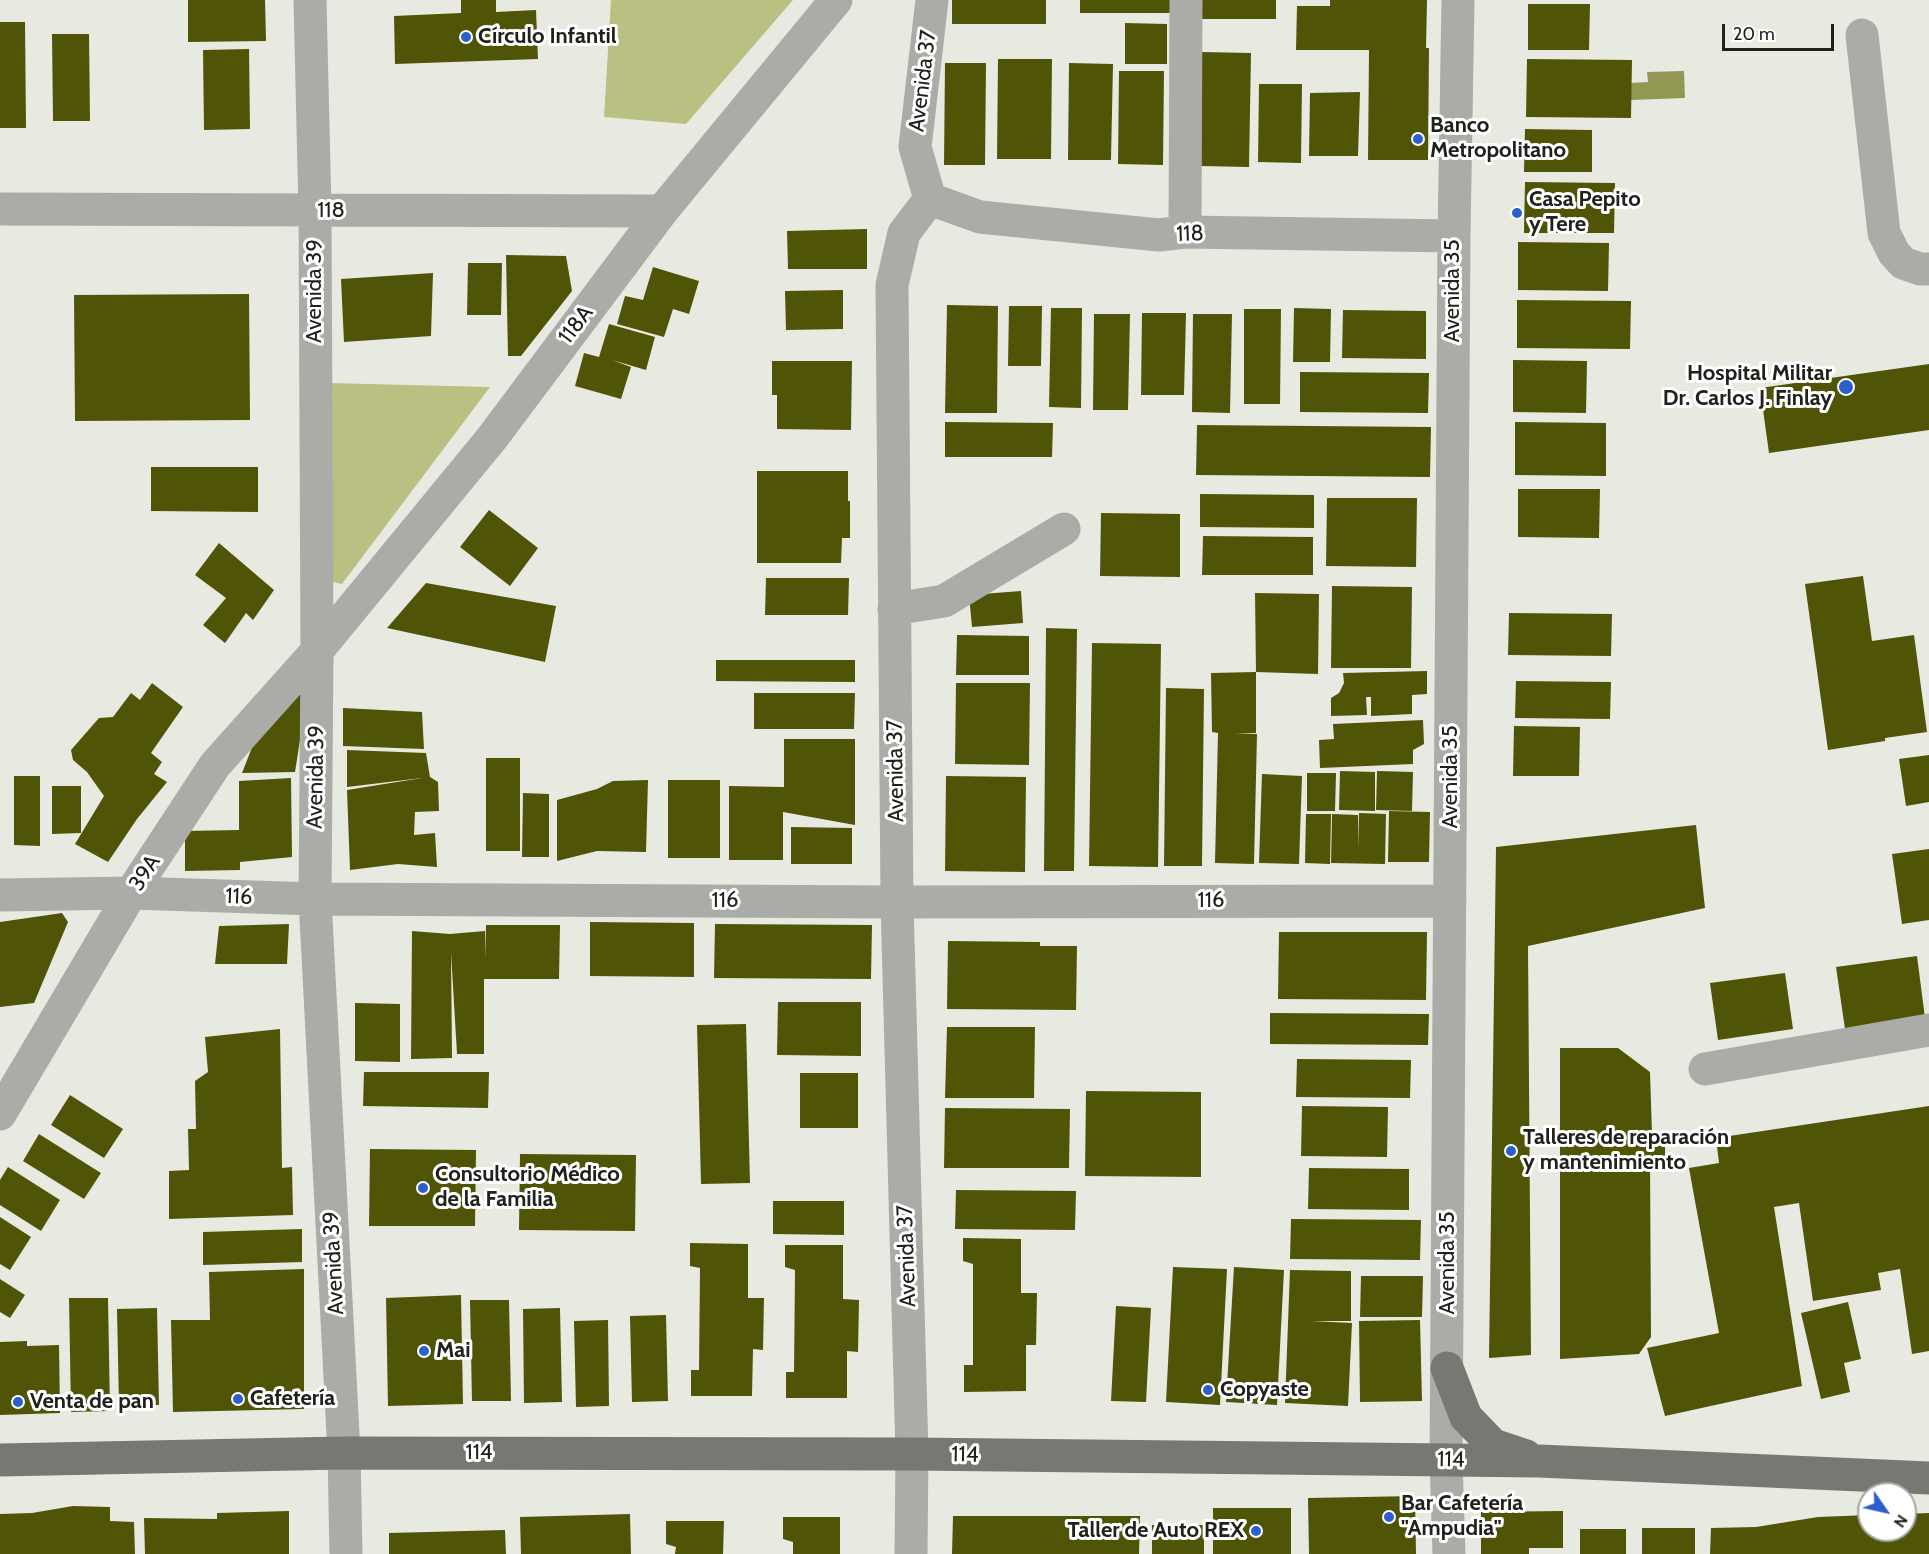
<!DOCTYPE html>
<meta charset="utf-8">
<style>
body{margin:0}
#map{position:relative;width:1929px;height:1554px;overflow:hidden;background:#e8eae2;font-family:Cabin,sans-serif}
canvas{display:block}
.north{position:absolute;left:1857px;top:1482px;width:60px;height:60px;box-sizing:border-box;background:#fff;border:2px solid #a6a6a5;border-radius:50%;rotate:124deg;font-size:16px;font-weight:700;line-height:24px;text-align:center;color:#20201d}
.north::after{content:'';display:block;margin:auto;width:21px;height:27px;background:#2c5ecc;clip-path:polygon(50% 0,100% 100%,50% 72%,0 100%)}
.scale{position:absolute;left:1722px;top:24px;width:112px;height:27px;box-sizing:border-box;border:3px solid #20201d;border-top:0;padding-left:8px;font-size:18px;line-height:21px;white-space:nowrap;color:#20201d;-webkit-text-stroke:4px #fff;paint-order:stroke}
</style>
<div id="map">
<canvas width="1929" height="1554"></canvas>
<div class="north">N</div>
<div class="scale">20 m</div>
</div>
<script>
const ctx = document.querySelector('canvas').getContext('2d');
ctx.lineJoin = 'round';
function paint(path, color) { ctx.fillStyle = color; ctx.fill(path, 'evenodd'); }
const toPath = rows => new Path2D(rows.map(r => 'M' + r).join(''));
function stroke(path, color, width, dash) { ctx.strokeStyle = color; ctx.lineWidth = width; ctx.lineCap = dash ? 'butt' : 'round'; ctx.setLineDash(dash || []); ctx.stroke(path); }
function label(font, color, halo, rows, align = 'center') {
  ctx.font = font + ' Cabin,sans-serif'; ctx.lineWidth = 6; ctx.setLineDash([]); ctx.textBaseline = 'middle'; ctx.strokeStyle = halo; ctx.fillStyle = color; for (const [text, x, y, turn = 0] of rows) {
    ctx.save(); ctx.translate(x, y); ctx.rotate((+turn || 0) * Math.PI / 180); ctx.textAlign = isNaN(turn) ? turn : align; if (halo) ctx.strokeText(text, 0, 0); ctx.fillText(text, 0, 0); ctx.restore();
  }
}
paint(toPath([
 [611,0,793,0,686,124,604,117],
 [328,383,490,387,342,584,328,581]
]), '#b9c082');
paint(toPath([
 [1684,71,1685,98,1631,100,1630,83,1648,82,1647,72]
]), '#929853');
paint(toPath([
 [188,0,265,0,266,41,188,42],
 [461,0,496,0,496,12,536,10,538,59,395,64,394,16,461,13],
 [952,0,1046,0,1046,24,952,24],
 [1080,0,1175,0,1175,13,1080,13],
 [1198,0,1276,0,1276,19,1198,19],
 [1330,0,1427,0,1426,48,1429,48,1428,160,1368,160,1369,50,1296,50,1297,6,1330,6],
 [1528,4,1590,4,1589,50,1528,50],
 [0,22,25,22,26,128,0,128],
 [1125,23,1167,24,1167,64,1125,64],
 [52,34,89,34,90,121,53,121],
 [249,49,250,129,204,130,203,50],
 [1202,52,1251,53,1249,167,1200,166],
 [998,59,1052,59,1051,159,997,159],
 [1527,59,1632,60,1631,118,1526,117],
 [945,63,986,63,985,165,944,165],
 [1069,63,1113,64,1111,160,1068,160],
 [1119,71,1164,71,1163,165,1118,164],
 [1259,84,1302,84,1301,163,1258,162],
 [1360,92,1358,156,1309,156,1310,93],
 [1525,129,1592,130,1592,172,1524,172],
 [1525,182,1615,183,1614,233,1524,233],
 [867,229,867,269,788,269,787,231],
 [1518,242,1609,243,1608,291,1518,290],
 [506,255,566,256,572,291,521,356,508,356],
 [468,263,502,263,501,315,467,315],
 [653,267,699,281,689,314,673,309,664,337,617,324,625,296,643,300],
 [433,273,431,336,344,342,341,279],
 [843,290,843,329,786,330,785,291],
 [249,294,250,420,75,421,74,295],
 [1517,300,1631,301,1630,349,1517,348],
 [947,305,998,306,997,413,945,413],
 [1009,306,1042,306,1041,366,1008,366],
 [1051,308,1082,308,1081,408,1049,407],
 [1294,308,1331,309,1330,362,1293,362],
 [1244,309,1281,309,1280,404,1244,404],
 [1343,310,1426,311,1426,359,1342,358],
 [1142,313,1186,313,1184,395,1141,395],
 [1094,314,1130,314,1128,410,1093,410],
 [1193,314,1232,314,1230,413,1192,412],
 [609,324,655,337,646,370,612,360,631,367,621,399,575,386,584,353,599,357],
 [1513,360,1587,361,1586,413,1513,412],
 [772,361,852,361,851,430,777,429,777,395,772,395],
 [1929,364,1929,430,1769,453,1760,388],
 [1300,372,1429,373,1428,413,1300,412],
 [945,422,1053,423,1052,457,945,457],
 [1515,422,1606,423,1606,476,1515,475],
 [1197,425,1431,427,1430,477,1196,475],
 [151,467,258,467,258,512,151,511],
 [757,471,848,471,848,501,850,501,850,538,842,538,841,563,757,563],
 [1518,489,1600,489,1599,538,1518,537],
 [1200,494,1314,495,1314,528,1200,527],
 [1327,498,1417,498,1416,567,1326,566],
 [489,510,538,548,510,586,460,547],
 [1101,513,1180,514,1180,577,1100,576],
 [1203,536,1313,537,1313,575,1202,575],
 [219,543,274,590,253,620,246,613,225,643,203,625,226,598,195,575],
 [1863,576,1872,641,1914,635,1927,732,1885,738,1885,741,1828,750,1805,584],
 [766,578,849,578,848,615,765,615],
 [426,583,556,606,545,662,387,628],
 [1332,586,1412,587,1411,668,1331,668],
 [1021,591,1023,623,972,627,969,595],
 [1255,593,1319,594,1318,674,1256,672,1256,733,1235,734,1257,734,1254,864,1215,863,1218,733,1212,732,1211,673,1256,672],
 [1509,613,1612,614,1611,656,1508,655],
 [1046,628,1077,629,1074,871,1044,871],
 [957,635,1029,636,1029,675,956,675],
 [1092,643,1161,644,1158,867,1089,866],
 [716,660,855,660,855,682,716,681],
 [1427,671,1427,694,1412,695,1412,714,1371,716,1371,697,1366,697,1367,715,1331,716,1331,698,1339,693,1344,683,1343,673],
 [1516,681,1611,682,1610,719,1515,718],
 [152,683,183,707,151,753,162,762,154,774,167,782,137,819,108,862,75,844,104,796,87,772,73,760,71,750,99,718,113,717,131,693,140,700],
 [956,683,1030,683,1029,765,955,764],
 [1166,688,1204,689,1202,866,1164,866],
 [299,689,306,702,295,772,242,773,258,732],
 [754,693,855,693,854,729,754,729],
 [343,708,422,712,424,749,343,746],
 [1423,720,1424,744,1413,750,1413,764,1320,768,1319,740,1334,739,1333,724],
 [1514,726,1580,727,1579,776,1513,776],
 [784,739,855,739,855,825,783,812,783,860,729,860,729,786,784,787],
 [347,750,426,753,430,777,438,782,439,811,415,812,414,835,435,833,437,867,398,864,350,870,347,790,422,778,347,787],
 [1929,755,1929,802,1906,806,1899,759],
 [486,758,520,758,520,851,486,851],
 [1340,771,1375,772,1375,811,1339,810],
 [1377,771,1413,772,1412,811,1376,810],
 [1307,773,1336,773,1335,811,1307,811],
 [1262,774,1302,776,1299,864,1259,863],
 [14,776,40,776,40,846,14,845],
 [946,776,1026,777,1025,872,945,871],
 [291,778,292,857,240,862,240,870,185,871,185,831,239,830,239,781],
 [648,780,646,852,597,851,557,861,557,800,597,789,613,781],
 [668,780,720,780,720,858,668,858],
 [52,786,81,786,81,833,52,834],
 [523,793,549,794,549,857,522,857],
 [1389,811,1430,812,1429,862,1388,862],
 [1359,813,1386,814,1385,864,1331,863,1332,814,1358,815,1358,848],
 [1306,814,1331,814,1330,864,1305,863],
 [1696,825,1705,908,1528,946,1531,1355,1489,1358,1496,847],
 [791,827,852,828,852,864,791,864],
 [1929,849,1929,920,1902,924,1892,854],
 [62,913,68,922,34,1003,0,1007,0,922],
 [590,922,694,923,694,977,590,976],
 [289,924,287,964,215,964,219,926],
 [715,924,872,925,871,979,714,978],
 [486,925,560,925,559,979,484,979,484,1054,457,1054,451,952,452,1058,411,1059,412,931,450,934,485,931,485,959],
 [1279,932,1427,932,1426,1000,1278,999],
 [948,941,1040,942,1040,946,1077,946,1076,1010,947,1009],
 [1917,956,1925,1018,1845,1029,1836,967],
 [1785,973,1793,1029,1718,1040,1710,983],
 [778,1002,861,1002,861,1056,777,1055],
 [355,1003,400,1004,400,1062,355,1061],
 [1270,1013,1429,1014,1428,1045,1270,1044],
 [746,1024,750,1183,701,1184,697,1025],
 [947,1027,1035,1027,1034,1098,945,1098],
 [280,1029,282,1168,292,1167,293,1215,169,1219,169,1171,189,1170,188,1129,196,1129,195,1081,208,1072,205,1037],
 [1560,1048,1618,1048,1650,1072,1652,1134,1665,1136,1665,1156,1650,1160,1651,1337,1639,1354,1560,1359],
 [1297,1059,1411,1060,1410,1098,1296,1097],
 [364,1072,489,1072,488,1108,363,1106],
 [800,1073,858,1073,858,1128,800,1128],
 [1086,1091,1201,1092,1201,1177,1085,1176],
 [70,1095,123,1129,104,1158,51,1125],
 [1302,1106,1388,1107,1387,1157,1301,1156],
 [1929,1106,1929,1351,1912,1354,1900,1269,1878,1273,1881,1290,1813,1301,1799,1203,1774,1207,1802,1386,1665,1416,1647,1348,1719,1333,1689,1168,1719,1163,1716,1138],
 [945,1108,1070,1109,1069,1168,944,1168],
 [39,1134,101,1173,84,1199,23,1161],
 [370,1149,476,1150,475,1226,369,1226],
 [520,1154,636,1155,635,1231,519,1230],
 [8,1167,60,1200,41,1231,0,1205,0,1180],
 [1309,1168,1409,1169,1409,1210,1308,1209],
 [956,1190,1076,1191,1075,1230,955,1229],
 [773,1201,844,1201,844,1235,773,1234],
 [0,1217,31,1237,10,1270,0,1264],
 [1291,1219,1421,1220,1420,1260,1290,1259],
 [302,1229,302,1262,203,1265,203,1232],
 [963,1238,1021,1239,1021,1293,1037,1293,1036,1345,1026,1345,1026,1391,964,1392,964,1365,973,1365,973,1264,963,1261],
 [690,1243,748,1244,748,1298,764,1298,763,1350,753,1349,752,1396,691,1396,691,1370,699,1370,700,1268,690,1266],
 [785,1245,843,1245,843,1299,859,1300,858,1352,847,1351,847,1398,786,1398,786,1372,794,1372,795,1270,785,1267],
 [1173,1267,1227,1269,1220,1405,1166,1402],
 [1234,1267,1284,1270,1277,1405,1226,1402],
 [304,1269,304,1409,173,1412,171,1320,210,1320,209,1272],
 [1290,1270,1351,1271,1351,1321,1311,1321,1352,1323,1348,1406,1285,1403],
 [1361,1276,1423,1276,1422,1317,1360,1317],
 [0,1279,25,1295,10,1318,0,1312],
 [461,1295,463,1404,388,1406,386,1298],
 [69,1298,108,1298,110,1411,71,1412],
 [470,1300,509,1300,511,1401,472,1401],
 [1848,1302,1861,1359,1844,1363,1850,1392,1821,1399,1801,1313],
 [1116,1306,1151,1308,1146,1402,1111,1401],
 [157,1308,159,1405,119,1406,117,1309],
 [560,1308,562,1402,524,1403,523,1309],
 [666,1315,668,1401,632,1402,630,1316],
 [608,1320,609,1406,576,1407,574,1321],
 [1420,1320,1422,1401,1360,1402,1359,1321],
 [27,1341,27,1346,59,1345,60,1413,0,1415,0,1342],
 [1415,1496,1416,1554,1309,1554,1308,1498],
 [73,1506,110,1507,110,1521,134,1522,135,1554,0,1554,0,1514,32,1513],
 [1213,1508,1291,1508,1291,1554,1213,1554],
 [289,1511,289,1554,145,1554,144,1518,217,1519,217,1513],
 [1563,1511,1563,1548,1529,1548,1529,1554,1481,1554,1481,1512],
 [1929,1513,1929,1554,1710,1554,1711,1528,1756,1527,1818,1517,1869,1515,1869,1530,1905,1530,1905,1514],
 [630,1514,631,1554,521,1554,520,1517],
 [953,1516,1140,1516,1139,1554,952,1554],
 [783,1517,840,1517,840,1554,793,1554,793,1542,783,1539],
 [666,1521,724,1521,723,1554,675,1554,676,1547,666,1544],
 [1152,1525,1204,1525,1204,1554,1152,1554],
 [1642,1528,1695,1528,1695,1554,1642,1554],
 [1580,1529,1626,1529,1626,1554,1580,1554],
 [505,1530,506,1554,389,1554,389,1533]
]), '#505406');
stroke(toPath([
 [310,0,315,211,317,651,315,899,344,1453,346,1554],
 [1862,35,1884,233,1894,253,1903,263,1920,269,1929,269],
 [930,199,980,217,1159,235,1185,232,1454,236],
 [0,209,662,211],
 [1185,232,1186,0],
 [894,609,944,601,1064,529],
 [0,895,131,893,315,899,897,902,1450,901],
 [1705,1069,1929,1030],
 [0,1114,131,893,215,765,317,651,492,438,662,211,836,0],
 [911,1554,912,1454,897,902,892,285,904,233,930,199,915,147,932,0],
 [1449,1554,1446,1460,1454,236,1458,0]
]), '#ababa8', 33);
stroke(toPath([
 [1447,1368,1466,1417,1493,1445,1526,1456],
 [0,1460,344,1453,912,1454,1539,1461,1929,1478]
]), '#777872', 33);
for (const [x, y, r, color] of [
 [466,37,6,"#2c5ecc"],
 [1418,139,6,"#2c5ecc"],
 [1517,213,6,"#2c5ecc"],
 [1846,387,8,"#2c5ecc"],
 [1511,1151,6,"#2c5ecc"],
 [423,1188,6,"#2c5ecc"],
 [424,1351,6,"#2c5ecc"],
 [1208,1390,6,"#2c5ecc"],
 [238,1399,6,"#2c5ecc"],
 [18,1402,6,"#2c5ecc"],
 [1389,1517,6,"#2c5ecc"],
 [1256,1531,6,"#2c5ecc"]
]) { const dot = new Path2D(); dot.arc(x, y, r, 0, 2 * Math.PI); ctx.fillStyle = color; ctx.fill(dot); stroke(dot, '#fff', 2); }
label('bold 22px', '#20201d', '#fff', [
 ["Círculo Infantil",478,37],
 ["Banco",1430,126],
 ["Metropolitano",1430,151],
 ["Casa Pepito",1529,200],
 ["y Tere",1529,225],
 ["Hospital Militar",1832,374,"right"],
 ["Dr. Carlos J. Finlay",1832,399,"right"],
 ["Talleres de reparación",1523,1138],
 ["y mantenimiento",1523,1163],
 ["Consultorio Médico",435,1175],
 ["de la Familia",435,1200],
 ["Mai",436,1351],
 ["Copyaste",1220,1390],
 ["Cafetería",250,1399],
 ["Venta de pan",30,1402],
 ["Bar Cafetería",1401,1504],
 ["\"Ampudia\"",1401,1529],
 ["Taller de Auto REX",1244,1531,"right"]
], 'left');
label('22px', '#20201d', '#fff', [
 ["Avenida 37",923,81,-83],
 ["118",331,211],
 ["118",1190,234,-2],
 ["Avenida 39",315,291,-90],
 ["Avenida 35",1453,291,-90],
 ["118A",576,325,-53],
 ["Avenida 37",896,771,-91],
 ["Avenida 39",316,777,-89],
 ["Avenida 35",1451,777,-90],
 ["39A",145,873,-57],
 ["116",239,897,2],
 ["116",725,901],
 ["116",1211,901],
 ["Avenida 37",907,1256,-92],
 ["Avenida 39",334,1263,-93],
 ["Avenida 35",1448,1263,-90],
 ["114",479,1453],
 ["114",965,1455,1],
 ["114",1451,1460,1]
]);
</script>
